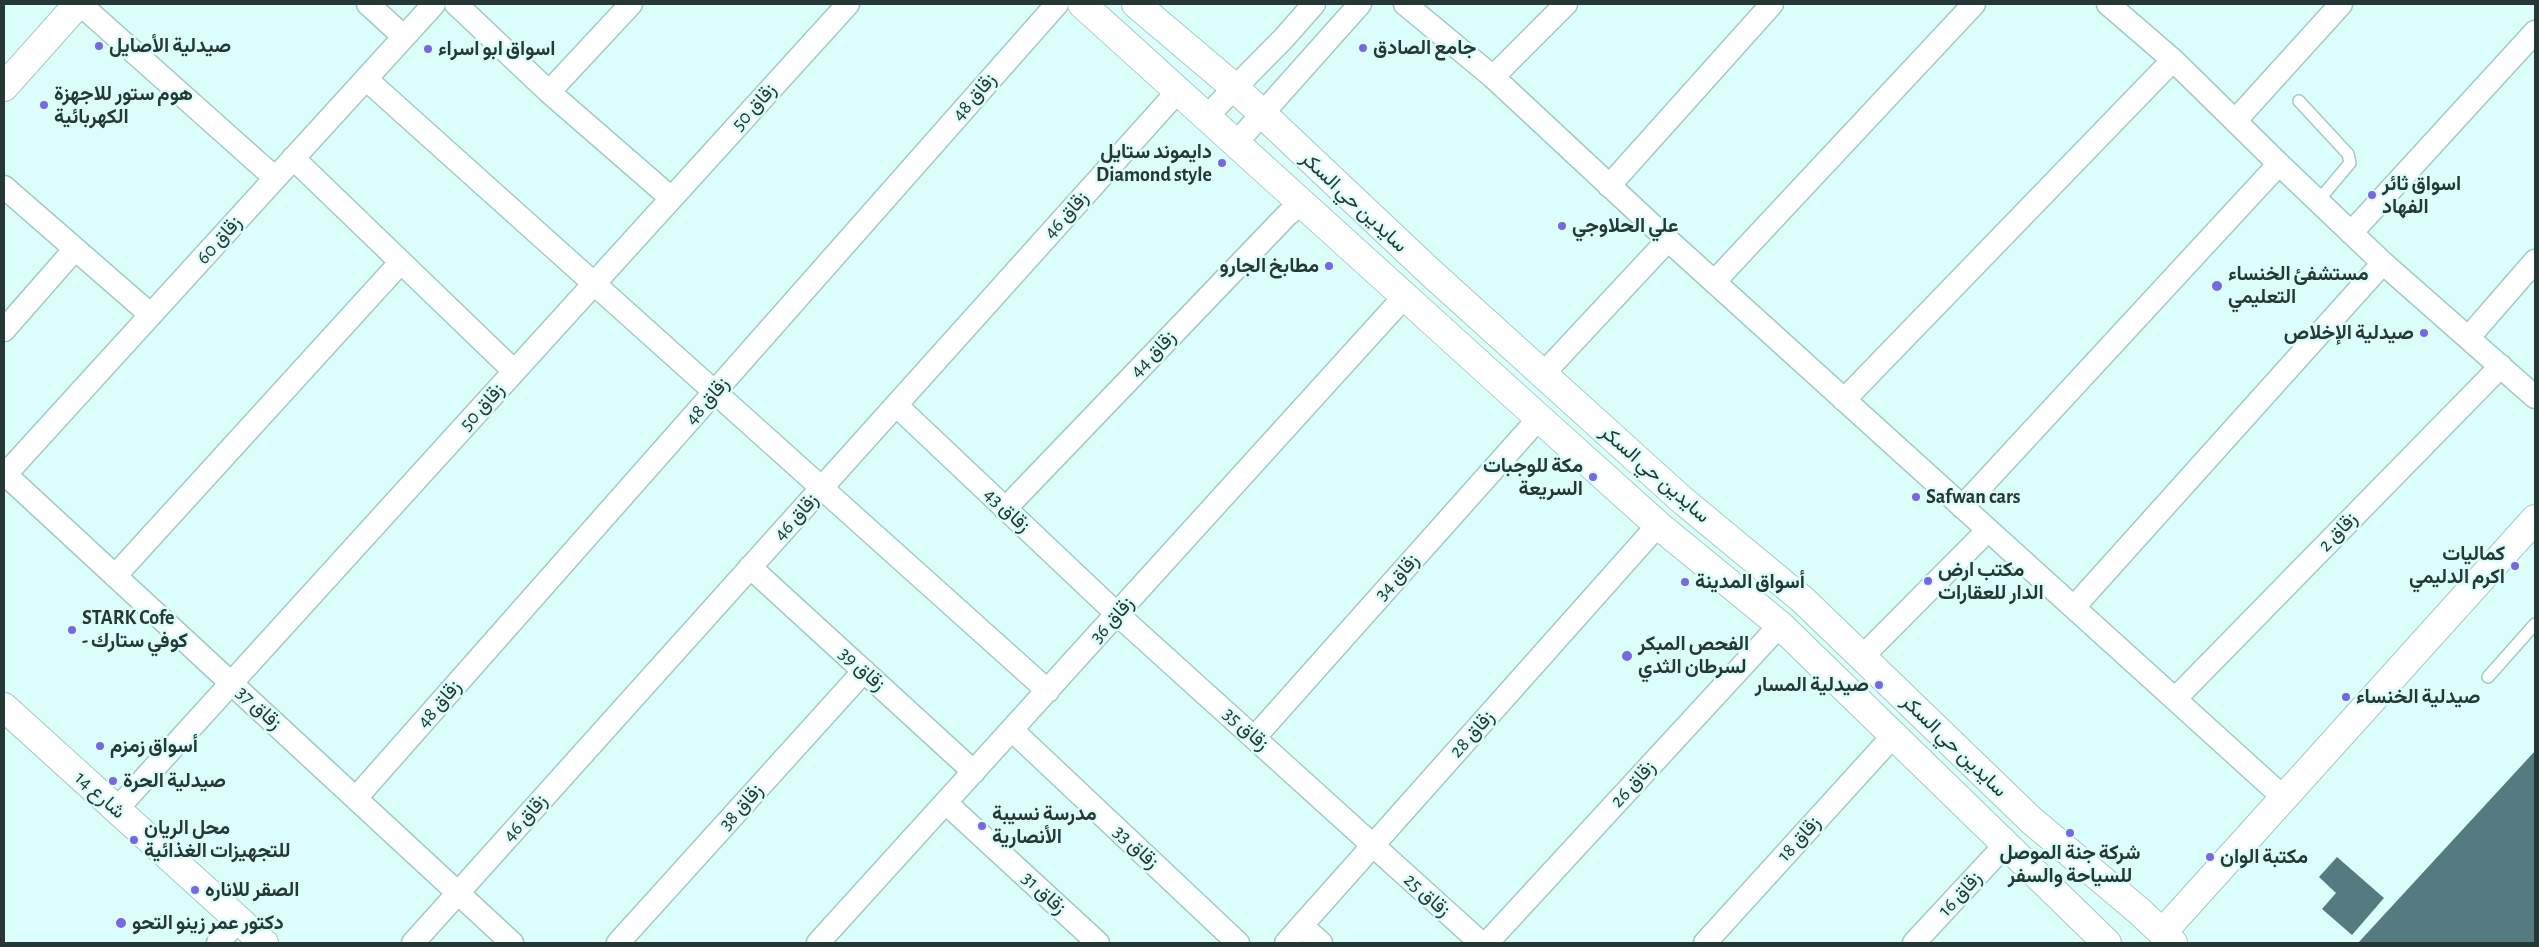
<!DOCTYPE html>
<meta charset="utf-8">
<style>
body{margin:0}
#map{position:relative;width:2539px;height:947px;overflow:hidden;background:#dcfefa;font-family:"Alegreya Sans",sans-serif}
canvas{display:block}
.frame{position:absolute;inset:0;border:5px solid #263835;pointer-events:none}
</style>
<div id="map">
<canvas width="2539" height="947"></canvas>
<div class="frame"></div>
</div>
<script>
const ctx = document.querySelector('canvas').getContext('2d');
ctx.lineJoin = 'round';
function paint(path, color) { ctx.fillStyle = color; ctx.fill(path, 'evenodd'); }
const toPath = rows => new Path2D(rows.map(r => 'M' + r).join(''));
function stroke(path, color, width, dash) { ctx.strokeStyle = color; ctx.lineWidth = width; ctx.lineCap = dash ? 'butt' : 'round'; ctx.setLineDash(dash || []); ctx.stroke(path); }
function label(font, color, halo, rows, align = 'center') {
  ctx.font = font + ' "Alegreya Sans",Vazirmatn,sans-serif'; ctx.lineWidth = 5; ctx.setLineDash([]); ctx.textBaseline = 'middle'; ctx.strokeStyle = halo; ctx.fillStyle = color; for (const [text, x, y, turn = 0] of rows) {
    ctx.save(); ctx.translate(x, y); ctx.rotate((+turn || 0) * Math.PI / 180); ctx.textAlign = isNaN(turn) ? turn : align; if (halo) ctx.strokeText(text, 0, 0); ctx.fillText(text, 0, 0); ctx.restore();
  }
}
paint(toPath([
 [2535,751,2535,943,2358,943],
 [2337,857,2384,898,2352,935,2322,909,2336,893,2319,877]
]), '#537b80');
const lane = toPath([
 [2299,101,2348,154,2350,163,2318,201],
 [2488,677,2535,624]
]);
const street = toPath([
 [80,4,275,178],
 [368,4,404,37],
 [456,4,549,92,671,198],
 [1405,4,1493,77,1668,240,2283,797],
 [2108,4,2173,60,2279,164,2383,263,2535,397],
 [1493,77,1566,4],
 [366,79,1048,691],
 [549,92,631,4],
 [1207,116,1284,38,1314,4],
 [2235,121,2341,4],
 [1237,142,1360,4],
 [293,158,514,371],
 [1609,186,1772,4],
 [4,187,151,315],
 [2351,233,2535,32],
 [1714,282,1974,4],
 [4,330,75,249],
 [2469,337,2535,261],
 [1543,374,1668,240],
 [1844,400,2173,60],
 [896,405,1117,614,1481,943],
 [5,474,512,943],
 [4,476,434,4],
 [1962,507,2279,164],
 [1005,509,1287,215,1303,202],
 [750,567,974,772],
 [115,576,401,262],
 [2074,607,2383,263],
 [1862,657,1988,530],
 [2175,699,2501,366],
 [1012,730,1238,943],
 [1255,737,1539,418],
 [356,798,1057,4],
 [946,803,1098,943],
 [116,810,848,4],
 [1302,926,1321,943],
 [218,943,238,920],
 [413,943,1178,91],
 [618,943,864,671],
 [818,943,1405,296],
 [1286,943,1658,525],
 [1487,943,1780,625],
 [1705,943,1894,735],
 [1914,943,2006,844]
]);
const secondary = toPath([
 [1082,4,1539,418,1658,525,1780,625,2107,943],
 [1136,4,1234,87,1429,271,1681,499,1803,600,2031,820,2139,911,2173,943],
 [4,87,78,4],
 [4,707,264,943],
 [2162,933,2535,519]
]);
stroke(lane, '#a1cbc5', 14);
stroke(street, '#a1cbc5', 25);
stroke(secondary, '#a1cbc5', 30);
stroke(lane, '#fff', 11);
stroke(street, '#fff', 22);
stroke(secondary, '#fff', 28);
for (const [x, y, r, color] of [
 [99,46,5,"#7966e1"],
 [1363,48,5,"#7966e1"],
 [428,49,5,"#7966e1"],
 [44,105,5,"#7966e1"],
 [1222,163,5,"#7966e1"],
 [2372,195,5,"#7966e1"],
 [1562,226,5,"#7966e1"],
 [1329,266,5,"#7966e1"],
 [2217,286,6,"#7966e1"],
 [2424,333,5,"#7966e1"],
 [1593,477,5,"#7966e1"],
 [1916,497,5,"#7966e1"],
 [2515,566,5,"#7966e1"],
 [1928,581,5,"#7966e1"],
 [1685,582,5,"#7966e1"],
 [72,630,5,"#7966e1"],
 [1627,656,6,"#7966e1"],
 [1879,685,5,"#7966e1"],
 [2346,697,5,"#7966e1"],
 [100,746,5,"#7966e1"],
 [113,781,5,"#7966e1"],
 [982,826,5,"#7966e1"],
 [2070,833,5,"#7966e1"],
 [134,840,5,"#7966e1"],
 [2210,857,5,"#7966e1"],
 [195,890,5,"#7966e1"],
 [121,923,6,"#7966e1"]
]) { const dot = new Path2D(); dot.arc(x, y, r, 0, 2 * Math.PI); ctx.fillStyle = color; ctx.fill(dot); stroke(dot, '#dcfefa', 2); }
label('bold 20px', '#263835', '#dcfefa', [
 ["صيدلية الأصايل",109,46],
 ["جامع الصادق",1373,48],
 ["اسواق ابو اسراء",438,49],
 ["هوم ستور للاجهزة",54,94],
 ["الكهربائية",54,117],
 ["دايموند ستايل",1212,152,"right"],
 ["Diamond style",1212,175,"right"],
 ["اسواق ثائر",2382,184],
 ["الفهاد",2382,207],
 ["علي الحلاوجي",1572,226],
 ["مطابخ الجارو",1319,266,"right"],
 ["مستشفئ الخنساء",2228,274],
 ["التعليمي",2228,297],
 ["صيدلية الإخلاص",2414,333,"right"],
 ["مكة للوجبات",1583,466,"right"],
 ["السريعة",1583,489,"right"],
 ["Safwan cars",1926,497],
 ["كماليات",2505,554,"right"],
 ["اكرم الدليمي",2505,577,"right"],
 ["مكتب ارض",1938,570],
 ["الدار للعقارات",1938,593],
 ["أسواق المدينة",1695,582],
 ["STARK Cofe",82,618],
 ["- كوفي ستارك",82,641],
 ["الفحص المبكر",1638,644],
 ["لسرطان الثدي",1638,667],
 ["صيدلية المسار",1869,685,"right"],
 ["صيدلية الخنساء",2356,697],
 ["أسواق زمزم",110,746],
 ["صيدلية الحرة",123,781],
 ["مدرسة نسيبة",992,814],
 ["الأنصارية",992,837],
 ["محل الريان",144,828],
 ["للتجهيزات الغذائية",144,851],
 ["شركة جنة الموصل",2070,853,"center"],
 ["للسياحة والسفر",2070,876,"center"],
 ["مكتبة الوان",2220,857],
 ["الصقر للاناره",205,890],
 ["دكتور عمر زينو التحو",132,923]
], 'left');
label('20px', '#263835', '#dcfefa', [
 ["زقاق 48",974,97,-49],
 ["زقاق 50",754,107,-48],
 ["سايدين حي السكر",1354,202,43],
 ["زقاق 46",1066,215,-48],
 ["زقاق 60",219,240,-48],
 ["زقاق 44",1153,354,-46],
 ["زقاق 48",707,401,-49],
 ["زقاق 50",482,407,-48],
 ["سايدين حي السكر",1655,474,41],
 ["زقاق 43",1007,510,43],
 ["زقاق 46",796,517,-48],
 ["زقاق 2",2338,532,-46],
 ["زقاق 34",1397,577,-48],
 ["زقاق 36",1112,620,-48],
 ["زقاق 39",862,669,42],
 ["زقاق 48",439,704,-49],
 ["زقاق 37",259,708,43],
 ["زقاق 35",1246,729,42],
 ["زقاق 28",1472,734,-48],
 ["سايدين حي السكر",1954,746,44],
 ["زقاق 26",1633,784,-47],
 ["شارع 14",100,795,42],
 ["زقاق 38",741,807,-48],
 ["زقاق 46",525,818,-48],
 ["زقاق 18",1799,839,-48],
 ["زقاق 33",1136,847,43],
 ["زقاق 31",1044,893,43],
 ["زقاق 16",1960,894,-47],
 ["زقاق 25",1427,895,42]
]);
</script>
